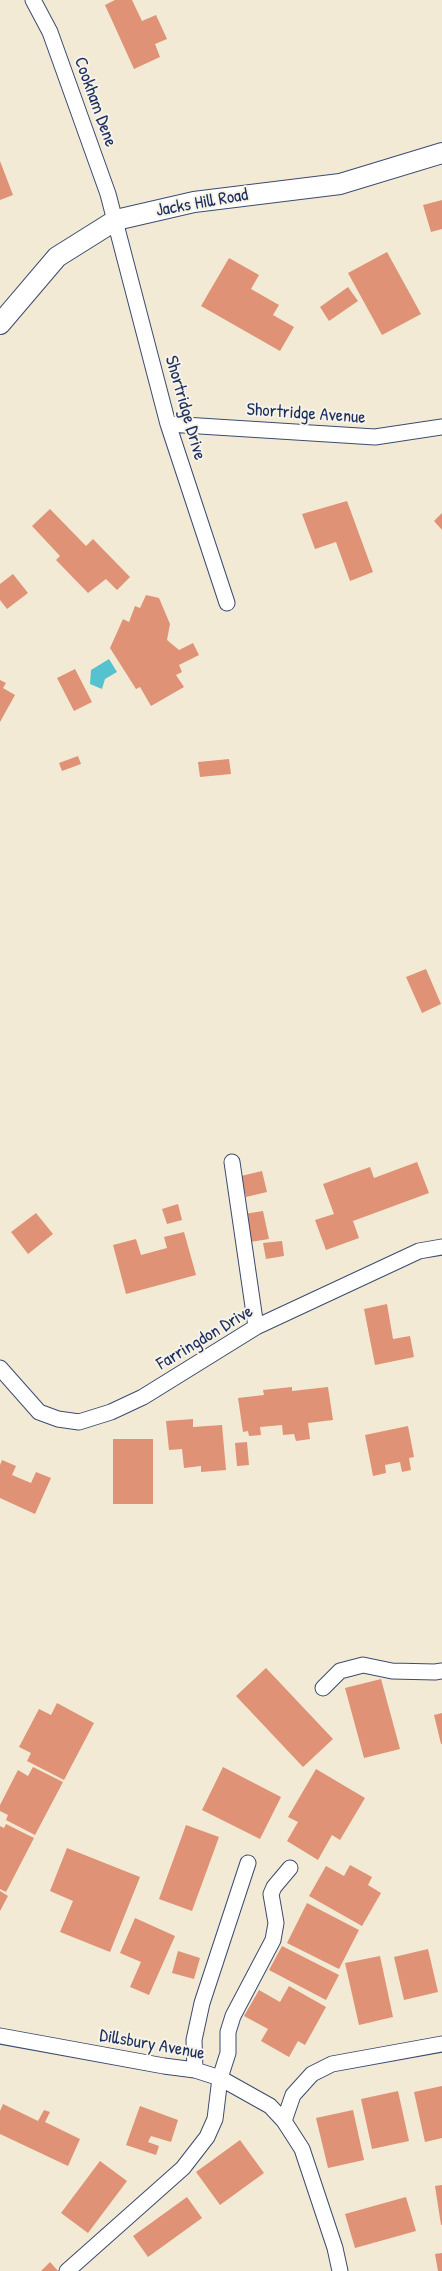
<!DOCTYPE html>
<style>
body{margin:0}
canvas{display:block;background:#f2ead4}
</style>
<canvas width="442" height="2271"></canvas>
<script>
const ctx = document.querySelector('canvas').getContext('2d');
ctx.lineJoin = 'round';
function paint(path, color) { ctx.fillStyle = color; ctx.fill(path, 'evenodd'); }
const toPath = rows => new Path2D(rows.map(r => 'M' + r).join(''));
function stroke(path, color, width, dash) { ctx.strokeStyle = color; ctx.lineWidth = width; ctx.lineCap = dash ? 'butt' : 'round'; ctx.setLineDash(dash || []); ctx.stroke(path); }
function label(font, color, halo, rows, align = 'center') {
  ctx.font = font + ' "Patrick Hand",sans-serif'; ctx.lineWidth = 4; ctx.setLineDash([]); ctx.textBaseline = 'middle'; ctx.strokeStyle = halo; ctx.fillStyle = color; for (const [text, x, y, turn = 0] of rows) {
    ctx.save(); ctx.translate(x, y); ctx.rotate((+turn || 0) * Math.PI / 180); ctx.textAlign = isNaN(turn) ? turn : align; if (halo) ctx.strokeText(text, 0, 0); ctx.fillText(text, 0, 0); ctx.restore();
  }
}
paint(toPath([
 [109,659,117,672,105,679,102,689,90,684,91,670]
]), '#56c2cf');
paint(toPath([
 [115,0,132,0,142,21,156,15,167,39,155,44,160,57,134,69,105,5],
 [0,161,13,195,0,200],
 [442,200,442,229,431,232,423,205],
 [387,252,421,314,382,335,348,273],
 [229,258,259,275,251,289,279,305,273,315,294,327,280,351,201,306],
 [348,287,358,301,329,321,320,307],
 [347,501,373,572,350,581,336,542,315,549,302,514],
 [50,509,86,546,93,539,130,577,117,590,106,579,88,593,56,560,60,556,32,526],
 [442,513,442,530,434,521],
 [13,574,28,593,7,609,0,600,0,584],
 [146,595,159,598,170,624,167,640,179,650,193,643,199,655,179,665,182,672,176,675,184,687,151,706,140,687,136,689,110,648,123,619,129,622,135,606,140,608],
 [75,669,92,702,74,711,57,678],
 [0,680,6,683,3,688,15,695,0,722],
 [78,756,81,764,62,771,59,763],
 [229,759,231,774,200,777,198,762],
 [426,969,441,1004,422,1013,406,977],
 [417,1162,429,1193,353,1221,359,1238,326,1250,315,1220,334,1214,323,1184,370,1167,374,1178],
 [262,1171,267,1192,246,1197,241,1176],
 [178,1204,182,1220,167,1224,162,1209],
 [263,1211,269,1239,250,1242,244,1214],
 [36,1213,53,1234,28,1254,11,1232],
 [184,1232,196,1275,126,1294,113,1245,136,1239,141,1255,167,1248,164,1237],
 [282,1241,284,1256,266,1259,263,1243],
 [387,1304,393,1339,410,1336,414,1357,375,1365,364,1309],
 [292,1387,292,1391,328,1387,333,1420,308,1423,310,1439,296,1441,294,1434,283,1435,282,1425,260,1427,261,1435,249,1436,248,1431,243,1432,238,1398,264,1395,263,1390],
 [193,1419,193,1427,222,1425,226,1470,201,1472,201,1466,184,1468,182,1449,169,1450,166,1421],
 [408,1426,414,1457,409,1458,411,1470,402,1472,400,1462,385,1465,386,1473,373,1476,365,1435],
 [113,1439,153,1439,153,1504,113,1504],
 [247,1442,249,1465,237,1466,235,1443],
 [2,1460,16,1466,12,1475,31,1483,36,1472,51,1478,35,1514,0,1498,0,1465],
 [266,1668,333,1739,303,1767,236,1696],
 [381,1679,400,1749,364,1758,345,1688],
 [57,1703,94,1723,64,1780,27,1761,31,1753,19,1747,39,1709,51,1715],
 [442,1713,442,1744,441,1744,434,1715],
 [33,1767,63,1782,35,1835,6,1820,8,1815,0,1811,0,1805,18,1770,28,1776],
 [223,1767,281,1797,260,1839,202,1810],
 [316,1769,365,1798,340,1840,332,1835,318,1860,287,1841,298,1822,288,1817],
 [6,1824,34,1838,6,1892,0,1889,0,1826,4,1828],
 [186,1825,219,1837,192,1911,159,1899],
 [67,1848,140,1877,110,1952,60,1932,73,1901,50,1891],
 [350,1865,372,1877,368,1885,381,1893,362,1926,309,1896,326,1866,344,1876],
 [0,1891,8,1896,0,1911],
 [307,1903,359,1930,339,1969,287,1943],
 [135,1918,175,1936,149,1995,130,1987,141,1962,120,1953],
 [282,1946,339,1975,326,2000,269,1970],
 [428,1949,438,1992,404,2000,394,1957],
 [178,1951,200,1958,194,1979,172,1973],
 [380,1956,393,2017,359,2025,345,1963],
 [289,1986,326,2007,305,2045,298,2041,289,2057,261,2041,268,2029,244,2016,259,1990,280,2002],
 [442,2086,442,2138,425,2142,414,2092],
 [398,2091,409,2141,372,2149,361,2099],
 [3,2104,38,2121,44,2110,50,2112,45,2122,80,2139,68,2166,0,2134,0,2111],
 [140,2106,178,2120,171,2142,151,2136,148,2142,159,2146,156,2155,126,2145],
 [353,2110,364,2160,328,2168,316,2118],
 [240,2140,264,2173,220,2205,196,2172],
 [100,2161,127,2181,88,2233,61,2213],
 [442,2185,442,2225,441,2225,435,2186],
 [187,2197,202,2218,148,2257,133,2236],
 [406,2197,416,2231,355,2248,345,2214],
 [442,2253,442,2271,438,2271,435,2254],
 [50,2262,58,2271,41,2271]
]), '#df9275');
const minor = toPath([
 [33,0,50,32,108,194,168,424,227,603],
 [168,424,375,437,442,427],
 [232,1162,256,1327],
 [0,1368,39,1412,58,1419,79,1422,111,1412,143,1397,256,1327,419,1251,442,1247],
 [323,1688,340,1671,363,1665,392,1671,435,1672,442,1671],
 [0,2036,164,2066,195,2070,220,2078,270,2106,284,2121,302,2149,335,2248,340,2271],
 [195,2070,194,2040,202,2003,248,1863],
 [284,2121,293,2095,312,2074,332,2064,442,2044],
 [67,2271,183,2168,207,2137,215,2119,220,2078,228,2053,228,2032,233,2016,273,1940,276,1923,271,1894,274,1887,290,1868]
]);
const tertiary = toPath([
 [0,324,57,257,116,220,194,202,340,184,442,153]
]);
stroke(minor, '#3b4b70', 17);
stroke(tertiary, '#3b4b70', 22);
stroke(minor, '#fff', 15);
stroke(tertiary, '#fff', 20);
label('18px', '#1b2f5e', '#f7f3e8', [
 ["Cookham Dene",95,102,70],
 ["Jacks Hill Road",202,203,-10],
 ["Shortridge Drive",185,408,74],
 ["Shortridge Avenue",306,414,4],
 ["Farringdon Drive",205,1338,-31],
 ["Dillsbury Avenue",152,2045,10]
]);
</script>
